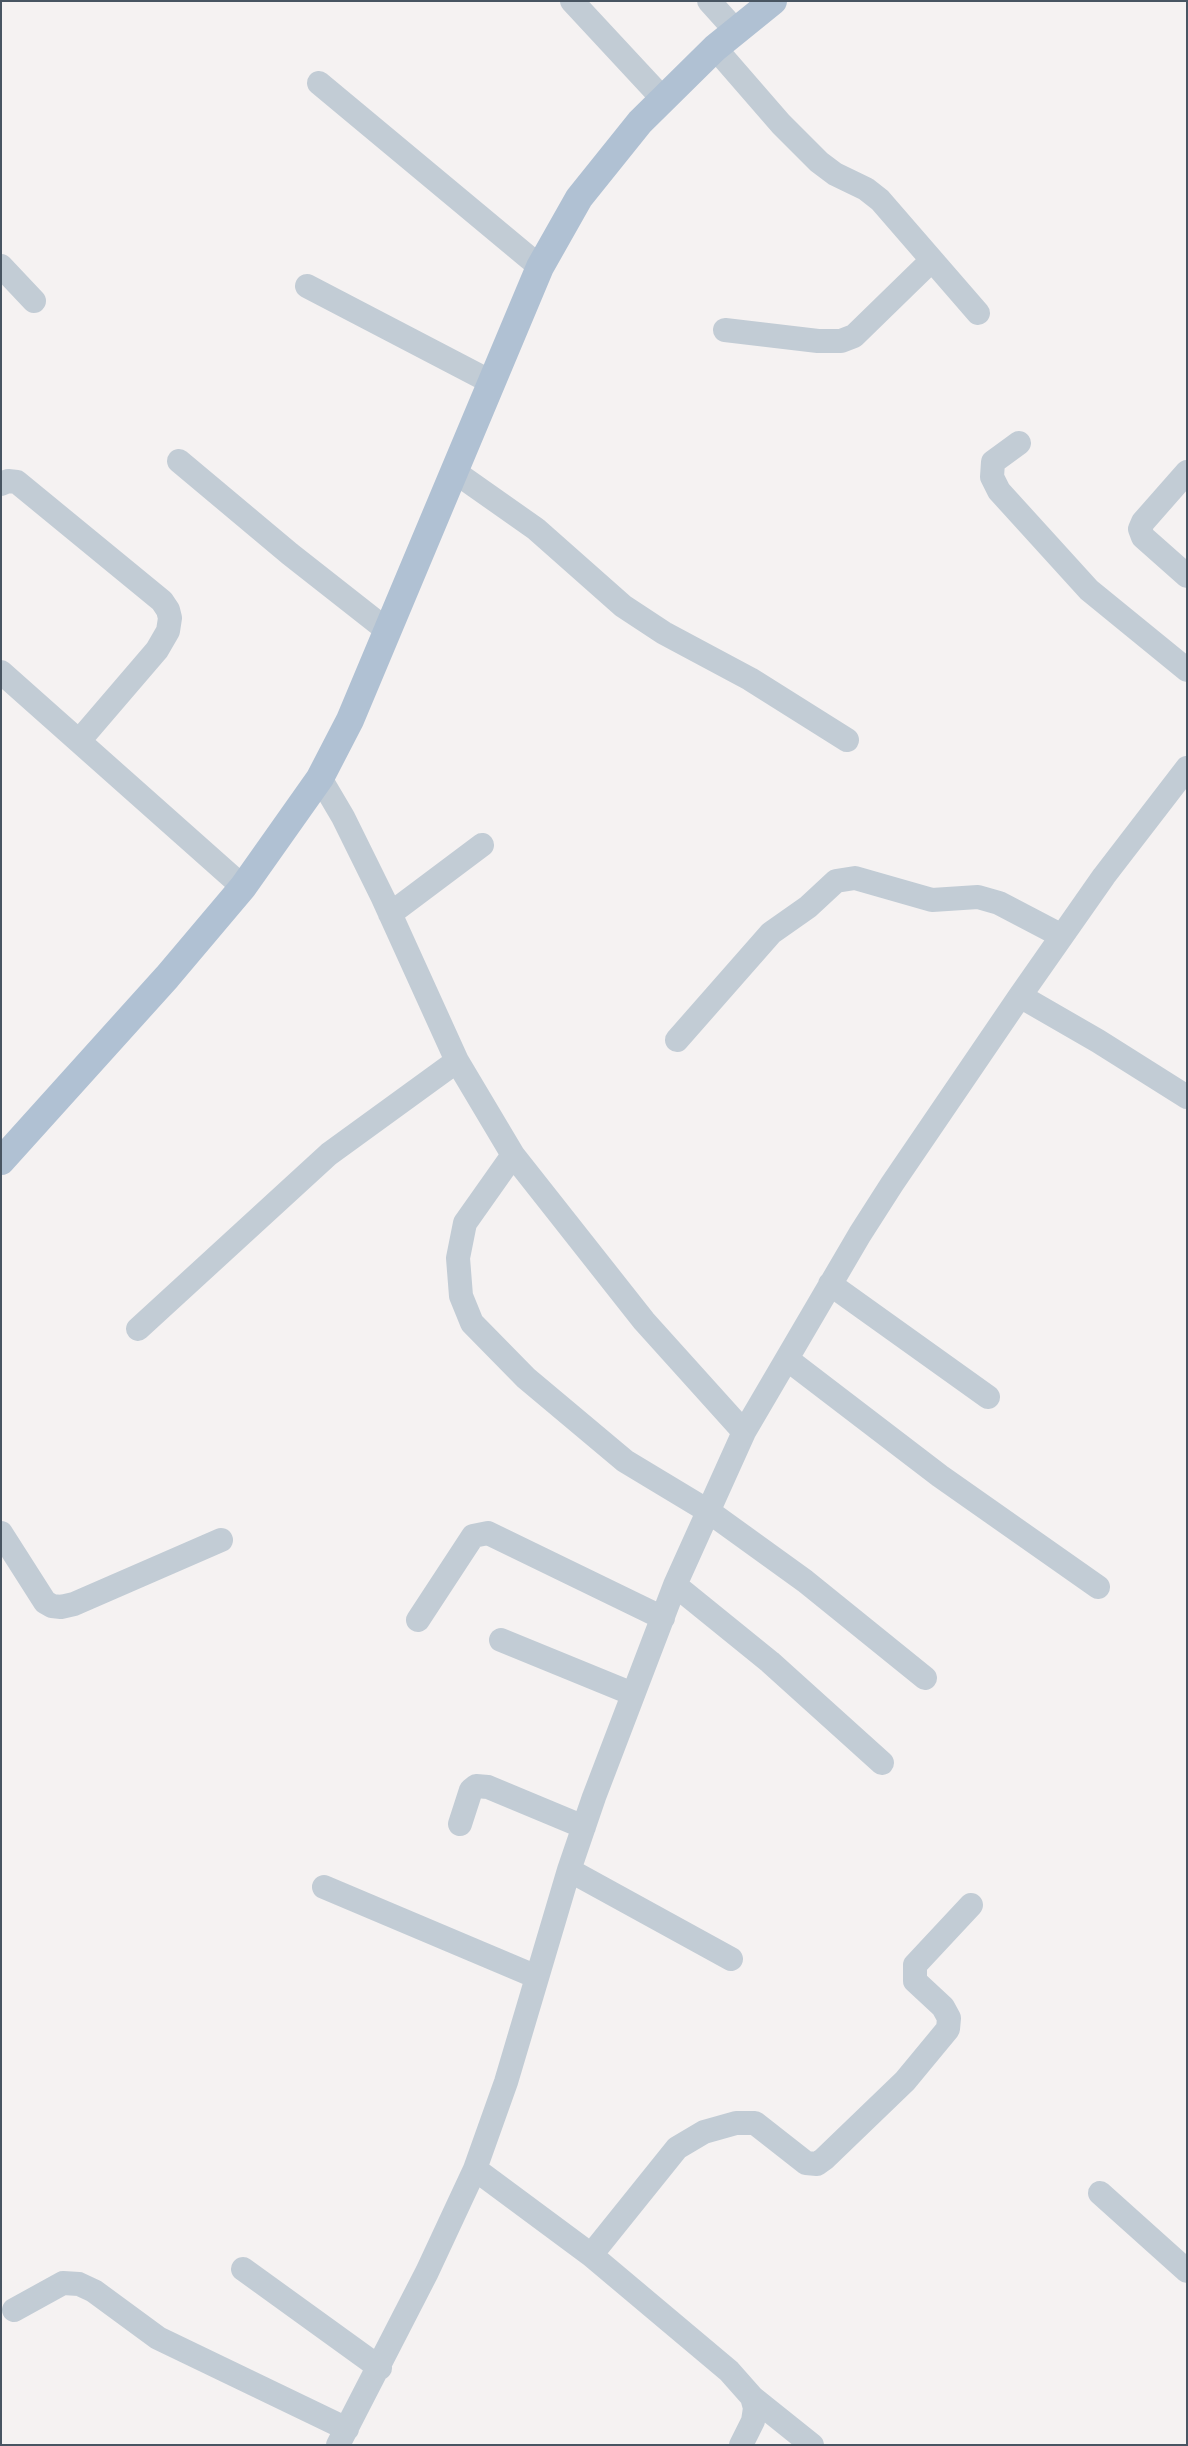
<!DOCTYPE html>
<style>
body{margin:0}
#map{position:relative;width:1188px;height:2446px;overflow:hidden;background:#f5f2f2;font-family:"Fira Sans",sans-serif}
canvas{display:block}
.frame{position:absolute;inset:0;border:2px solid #485562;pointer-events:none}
</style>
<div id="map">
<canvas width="1188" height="2446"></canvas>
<div class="frame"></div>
</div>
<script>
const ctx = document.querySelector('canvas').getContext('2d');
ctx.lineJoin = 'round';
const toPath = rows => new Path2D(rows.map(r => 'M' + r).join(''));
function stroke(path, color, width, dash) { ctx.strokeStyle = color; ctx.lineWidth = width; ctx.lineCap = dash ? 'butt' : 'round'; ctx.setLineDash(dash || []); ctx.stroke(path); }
stroke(toPath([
 [572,1,663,99],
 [709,1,736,31],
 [715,48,781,124,819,162,835,174,866,189,880,200,978,313],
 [319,83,540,267],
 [1,266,34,301],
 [307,286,491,382],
 [725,330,818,341,841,341,854,336,932,260],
 [1019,443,993,462,992,477,999,491,1089,590,1187,670],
 [179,461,290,554,388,631],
 [455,472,536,529,623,606,664,633,750,679,847,740],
 [1187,472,1143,522,1140,529,1143,537,1187,576],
 [1,484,8,481,17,482,162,601,168,610,170,618,168,631,157,650,79,741],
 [1,672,243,887],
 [320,778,343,817,383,898,457,1061,513,1155,644,1321,744,1432],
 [390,914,482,845],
 [1020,996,1098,1041,1187,1097],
 [677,1040,771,933,808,907,836,881,855,878,932,900,978,897,999,903,1062,936],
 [513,1155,465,1223,458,1258,461,1296,472,1323,526,1378,625,1461,708,1511,805,1581,925,1678],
 [830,1284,988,1397],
 [138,1329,329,1154,457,1061],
 [787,1359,940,1476,1098,1587],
 [1,1533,45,1602,52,1606,61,1607,74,1604,221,1540],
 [675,1585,770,1662,882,1763],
 [418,1620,473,1536,488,1533,663,1618],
 [501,1640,633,1694],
 [460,1824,471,1790,476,1786,488,1787,584,1827],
 [569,1870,731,1959],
 [324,1887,537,1977],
 [475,2169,591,2255,729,2371,752,2397,755,2408,753,2421,741,2445],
 [1100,2193,1187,2271],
 [591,2255,677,2148,704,2132,736,2123,755,2123,806,2163,817,2164,824,2159,905,2081,948,2029,949,2018,943,2007,915,1981,915,1965,971,1905],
 [243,2269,380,2368],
 [14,2310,63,2283,79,2284,94,2291,158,2338,347,2429],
 [752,2397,812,2445],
 [338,2445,427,2272,475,2169,506,2082,569,1870,594,1797,675,1585,744,1432,860,1234,892,1184,1020,996,1104,876,1187,768]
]), '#c2ccd5', 24);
stroke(toPath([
 [1,1161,167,977,243,887,320,778,350,720,540,267,579,198,640,122,715,48,773,1]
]), '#b0c1d3', 28);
</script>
